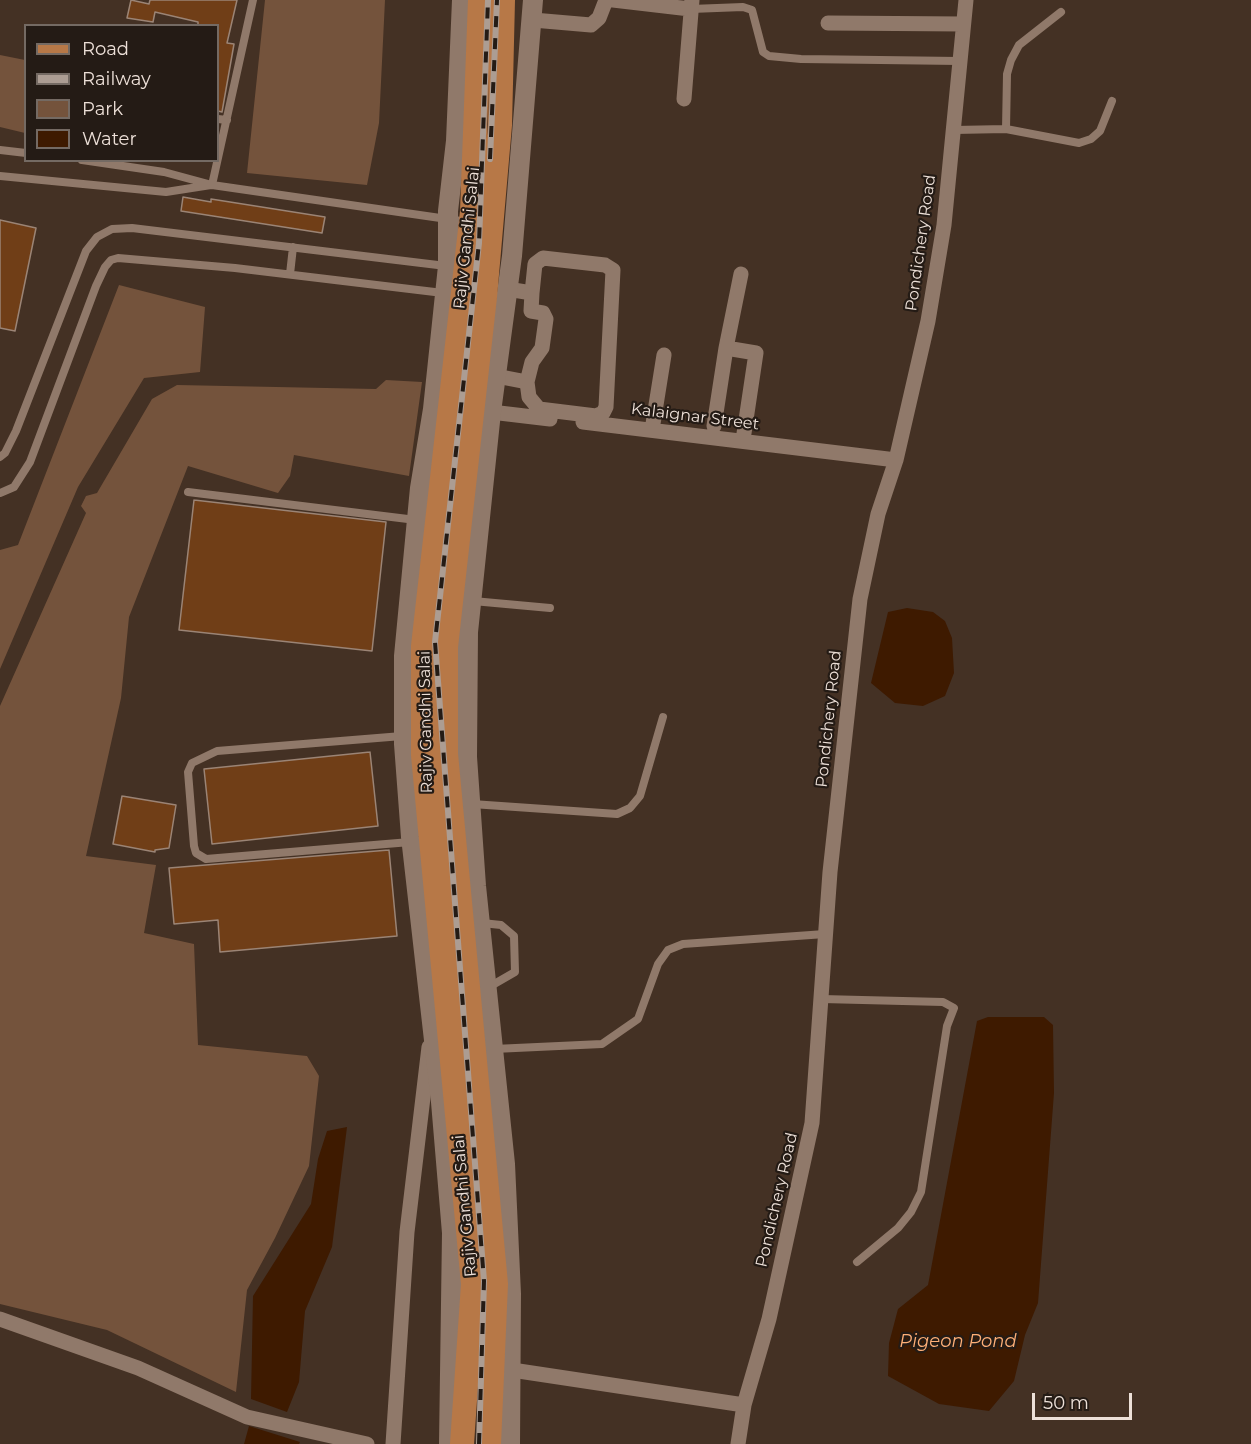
<!DOCTYPE html>
<style>
body{margin:0}
#map{position:relative;width:1251px;height:1444px;overflow:hidden;background:#443124;font-family:Montserrat,sans-serif}
canvas{display:block}
.legend{position:absolute;left:24px;top:24px;width:195px;height:138px;box-sizing:border-box;background:#241b15;border:2px solid #746a63;margin:0;padding:8px 10px;list-style:none;font-size:18px;color:#ede0d8}
.legend li{display:flex;align-items:center;gap:12px;height:30px}
.legend b{width:30px;border:2px solid #746a63}
.scale{position:absolute;left:1032px;top:1393px;width:100px;height:27px;box-sizing:border-box;border:3px solid #ede0d8;border-top:0;padding-left:8px;font-size:18px;line-height:21px;white-space:nowrap;color:#ede0d8;-webkit-text-stroke:4px #241b15;paint-order:stroke}
</style>
<div id="map">
<canvas width="1251" height="1444"></canvas>
<ul class="legend">
<li><b style="height:8px;background:#b77847"></b>Road</li>
<li><b style="height:8px;background:#ac9d93"></b>Railway</li>
<li><b style="height:16px;background:#74533c"></b>Park</li>
<li><b style="height:16px;background:#3e1a00"></b>Water</li>
</ul>
<div class="scale">50 m</div>
</div>
<script>
const ctx = document.querySelector('canvas').getContext('2d');
ctx.lineJoin = 'round';
function paint(path, color) { ctx.fillStyle = color; ctx.fill(path, 'evenodd'); }
const toPath = rows => new Path2D(rows.map(r => 'M' + r).join(''));
function stroke(path, color, width, dash) { ctx.strokeStyle = color; ctx.lineWidth = width; ctx.lineCap = dash ? 'butt' : 'round'; ctx.setLineDash(dash || []); ctx.stroke(path); }
function label(font, color, halo, rows, align = 'center') {
  ctx.font = font + ' Montserrat,sans-serif'; ctx.lineWidth = 4.5; ctx.setLineDash([]); ctx.textBaseline = 'middle'; ctx.strokeStyle = halo; ctx.fillStyle = color; for (const [text, x, y, turn = 0] of rows) {
    ctx.save(); ctx.translate(x, y); ctx.rotate((+turn || 0) * Math.PI / 180); ctx.textAlign = isNaN(turn) ? turn : align; if (halo) ctx.strokeText(text, 0, 0); ctx.fillText(text, 0, 0); ctx.restore();
  }
}
paint(toPath([
 [265,0,385,0,379,123,367,185,247,173],
 [0,55,25,60,25,133,0,127],
 [119,285,205,307,200,372,144,378,78,487,0,669,0,550,18,545],
 [386,380,422,382,409,476,294,455,290,476,278,493,188,466,129,617,121,698,86,856,156,865,144,933,194,944,198,1045,307,1056,319,1076,309,1166,275,1238,247,1290,236,1392,107,1330,0,1304,0,706,86,513,81,506,86,496,97,493,152,399,177,385,376,389]
]), '#74533c');
paint(toPath([
 [907,608,933,612,945,621,952,638,954,673,945,696,923,706,895,703,871,683,888,612],
 [988,1017,1044,1017,1053,1025,1054,1093,1038,1303,1025,1335,1014,1381,989,1411,939,1404,888,1376,889,1343,898,1309,928,1285,977,1021],
 [347,1127,332,1247,305,1311,299,1382,287,1412,251,1399,253,1296,311,1204,318,1159,327,1131],
 [249,1426,300,1442,299,1444,244,1444]
]), '#3e1a00');
const building = toPath([
 [131,0,149,4,150,0,237,0,227,43,234,44,222,112,218,111,218,26,198,26,198,22,155,12,153,22,127,18,131,0],
 [183,197,211,202,211,199,325,217,322,233,181,211,183,197],
 [0,220,36,228,15,331,0,328,0,220],
 [194,500,386,522,372,651,179,630,194,500],
 [370,752,378,826,212,844,204,769,370,752],
 [122,796,176,805,169,848,155,850,155,852,113,844,122,796],
 [389,850,397,936,220,952,218,920,174,924,169,868,389,850]
]);
paint(building, '#703e17');
stroke(building, '#9b8475', 1.5);
stroke(toPath([
 [691,9,743,7,752,10,763,52,769,56,801,59,959,61],
 [218,119,227,120],
 [1006,129,1007,74,1011,60,1019,45,1061,12],
 [954,130,1006,129,1079,143,1091,139,1100,131,1112,101],
 [0,150,26,153],
 [82,160,164,172,212,185,468,222],
 [0,176,166,192,211,185],
 [212,185,253,0],
 [290,274,293,247],
 [0,457,5,453,16,431,86,251,97,237,112,229,132,228,446,266],
 [188,492,416,520],
 [0,493,14,487,30,462,96,286,105,267,111,260,118,258,235,268,443,293],
 [473,601,550,608],
 [402,736,217,751,192,763,188,772,194,846,196,853,206,859,410,842],
 [472,804,617,814,630,808,640,796,663,717],
 [482,923,501,925,514,936,515,972,489,987],
 [822,999,943,1002,954,1008,947,1026,921,1192,911,1212,898,1228,857,1262],
 [494,1049,602,1044,638,1019,658,964,668,950,683,944,825,934]
]), '#90796a', 8);
stroke(toPath([
 [613,0,690,9],
 [533,20,591,25,599,18,606,0],
 [828,23,963,24],
 [684,99,692,0],
 [741,274,726,348,756,353,743,440],
 [496,376,527,382,529,397,539,409,596,416,603,413,606,407,613,270,605,265,543,258,535,264,532,293,507,289],
 [527,382,532,362,542,348,546,319,543,313,531,311,532,293],
 [491,412,550,419],
 [583,422,896,460],
 [714,426,726,348],
 [652,430,664,355],
 [0,1319,138,1368,247,1417,367,1444],
 [512,1370,744,1405],
 [393,1444,407,1232,429,1047],
 [738,1444,744,1405,769,1319,812,1123,830,872,860,599,878,514,896,460,928,321,944,225,966,0]
]), '#90796a', 15);
stroke(toPath([
 [449,1444,452,1233,441,1102,411,837,404,744,404,656,420,488,433,409,448,266,448,211,456,141,462,0],
 [510,1444,511,1294,505,1164,476,886,467,757,468,632,491,412,512,256,533,0]
]), '#90796a', 20);
stroke(toPath([
 [462,1444,473,1284,423,755,423,646,472,212,480,0],
 [489,1444,496,1284,446,754,446,647,485,297,500,125,503,0]
]), '#b77847', 24);
const rail = toPath([
 [490,159,497,0],
 [479,1444,484,1281,435,642,479,243,488,0]
]);
stroke(rail, '#ac9d93', 6);
stroke(rail, '#241b15', 4, [11]);
label('16px', '#ede0d8', '#241b15', [
 ["Rajiv Gandhi Salai",467,238,-84],
 ["Pondichery Road",921,243,-82],
 ["Kalaignar Street",695,417,7],
 ["Pondichery Road",829,719,-84],
 ["Rajiv Gandhi Salai",426,722,-91],
 ["Pondichery Road",777,1200,-77],
 ["Rajiv Gandhi Salai",465,1206,-95]
]);
label('italic 18px', '#feaf77', '#241b15', [
 ["Pigeon Pond",958,1342]
]);
</script>
